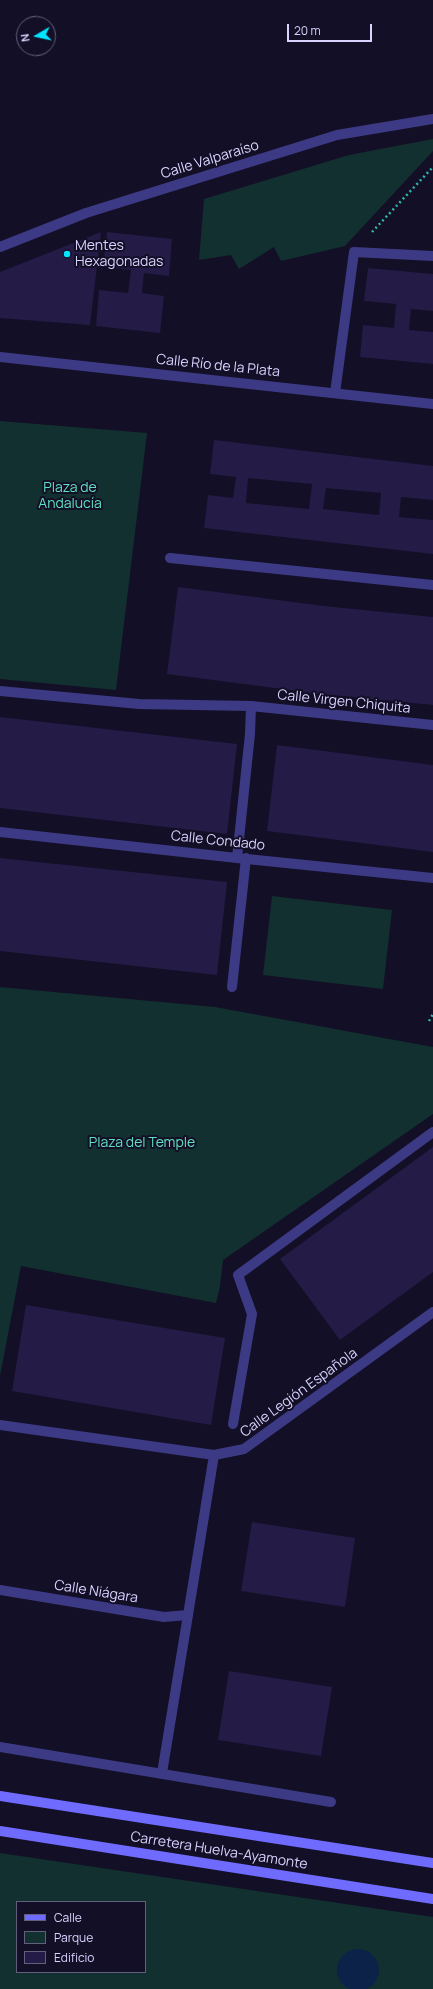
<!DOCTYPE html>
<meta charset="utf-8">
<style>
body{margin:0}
#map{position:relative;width:433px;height:1989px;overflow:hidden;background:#130f26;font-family:Manrope,sans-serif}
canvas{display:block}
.legend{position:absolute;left:16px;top:1901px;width:130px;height:72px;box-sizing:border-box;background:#130f26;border:1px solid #625e7d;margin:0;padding:5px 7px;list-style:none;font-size:12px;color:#d9d4ff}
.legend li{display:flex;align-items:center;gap:8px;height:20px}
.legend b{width:20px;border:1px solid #625e7d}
.north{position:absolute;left:16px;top:16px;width:40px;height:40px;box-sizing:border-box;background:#130f26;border:1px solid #625e7d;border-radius:50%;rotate:261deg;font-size:11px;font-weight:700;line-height:16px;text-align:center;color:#d9d4ff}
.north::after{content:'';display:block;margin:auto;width:14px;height:18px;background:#00e5ff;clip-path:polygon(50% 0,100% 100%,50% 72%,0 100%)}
.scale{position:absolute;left:287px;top:24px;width:85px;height:18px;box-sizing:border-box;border:2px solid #d9d4ff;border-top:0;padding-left:5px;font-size:12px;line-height:14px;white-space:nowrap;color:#d9d4ff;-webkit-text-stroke:3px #130f26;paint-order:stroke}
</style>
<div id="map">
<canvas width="433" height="1989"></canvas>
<ul class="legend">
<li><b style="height:5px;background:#6f6bff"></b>Calle</li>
<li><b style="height:11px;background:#12302f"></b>Parque</li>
<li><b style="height:11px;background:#241b47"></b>Edificio</li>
</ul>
<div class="north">N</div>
<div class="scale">20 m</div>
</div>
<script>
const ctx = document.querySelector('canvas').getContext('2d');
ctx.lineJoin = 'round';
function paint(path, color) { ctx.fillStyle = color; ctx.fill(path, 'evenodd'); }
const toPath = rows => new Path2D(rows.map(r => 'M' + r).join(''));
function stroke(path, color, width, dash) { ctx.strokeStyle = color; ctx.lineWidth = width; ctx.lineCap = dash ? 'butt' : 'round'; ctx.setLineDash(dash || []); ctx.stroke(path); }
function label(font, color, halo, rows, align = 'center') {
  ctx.font = font + ' Manrope,sans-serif'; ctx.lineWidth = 4; ctx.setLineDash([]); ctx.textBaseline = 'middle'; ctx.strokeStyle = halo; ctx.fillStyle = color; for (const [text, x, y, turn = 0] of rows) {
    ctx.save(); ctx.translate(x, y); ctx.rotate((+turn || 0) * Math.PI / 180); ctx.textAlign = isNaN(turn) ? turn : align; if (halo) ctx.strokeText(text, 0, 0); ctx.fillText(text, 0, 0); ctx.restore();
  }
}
paint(toPath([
 [433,139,433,151,345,246,281,261,274,247,239,269,231,255,199,260,204,199,349,155],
 [0,421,147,433,116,690,0,679],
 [272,896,392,910,383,989,263,975],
 [0,987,215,1007,433,1047,433,1114,223,1260,220,1286,216,1303,21,1266,0,1376],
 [0,1853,433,1917,433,1989,0,1989],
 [17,1902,145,1902,145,1972,17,1972]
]), '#12302f');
paint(toPath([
 '337 1970a21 21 0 1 1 42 0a21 21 0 1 1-42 0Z'
]), '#0c2248');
paint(toPath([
 [101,232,90,325,0,318,0,272],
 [107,232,172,239,169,276,144,273,142,293,164,296,160,333,96,326,99,290,128,293,131,270,103,267],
 [368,268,433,274,433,311,411,309,409,330,433,332,433,364,360,357,363,325,394,328,396,304,364,301],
 [214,440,433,466,433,500,401,497,399,517,433,520,433,554,204,528,208,495,233,498,236,477,210,474],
 [248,478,312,484,309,509,246,503],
 [326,488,381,493,379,515,323,509],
 [178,587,324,606,433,617,433,705,313,693,167,674],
 [0,717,237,744,227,834,0,808],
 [277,745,433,765,433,852,267,831],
 [0,858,227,882,217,975,0,951],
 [433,1147,433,1272,340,1340,280,1259],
 [26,1305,225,1338,211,1425,12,1391],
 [252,1522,355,1538,345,1607,241,1591],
 [229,1671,332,1687,321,1756,218,1740]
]), '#241b47');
stroke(toPath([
 [372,232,433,167],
 [429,1021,433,1014]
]), '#2fb8b0', 2.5, [2, 3]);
stroke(toPath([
 [170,558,433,585],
 [0,691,139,704,251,706,250,734,237,858,433,878],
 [232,987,246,858],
 [233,1424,252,1314,238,1275,433,1132]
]), '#3d3a85', 10);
stroke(toPath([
 [335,393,354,252,433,256],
 [251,706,433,725],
 [0,832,237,858],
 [0,1747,331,1802],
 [162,1773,188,1615]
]), '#3d3a85', 10);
stroke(toPath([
 [0,247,86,213,337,135,433,119],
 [0,357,433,404],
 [0,1425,214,1455,244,1449,433,1312],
 [0,1590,164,1617,188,1615,214,1455]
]), '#3d3a85', 10);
stroke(toPath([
 [0,1796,433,1863],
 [0,1831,433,1899]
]), '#6f6bff', 10);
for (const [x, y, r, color] of [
 [67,254,4,"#00e5ff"]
]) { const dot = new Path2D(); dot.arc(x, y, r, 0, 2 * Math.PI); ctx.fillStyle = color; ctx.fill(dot); stroke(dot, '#130f26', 1.5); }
label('14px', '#d9d4ff', '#130f26', [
 ["Calle Valparaíso",210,160,-17],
 ["Calle Río de la Plata",218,366,6],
 ["Calle Virgen Chiquita",344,702,6],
 ["Calle Condado",218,841,6],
 ["Calle Legión Española",299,1393,-36],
 ["Calle Niágara",96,1592,9],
 ["Carretera Huelva-Ayamonte",219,1851,9]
]);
label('14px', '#d9d4ff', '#130f26', [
 ["Mentes",75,246],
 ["Hexagonadas",75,262]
], 'left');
label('14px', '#5fe0c0', '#130f26', [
 ["Plaza de",70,488],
 ["Andalucía",70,504],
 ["Plaza del Temple",142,1143]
]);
</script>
